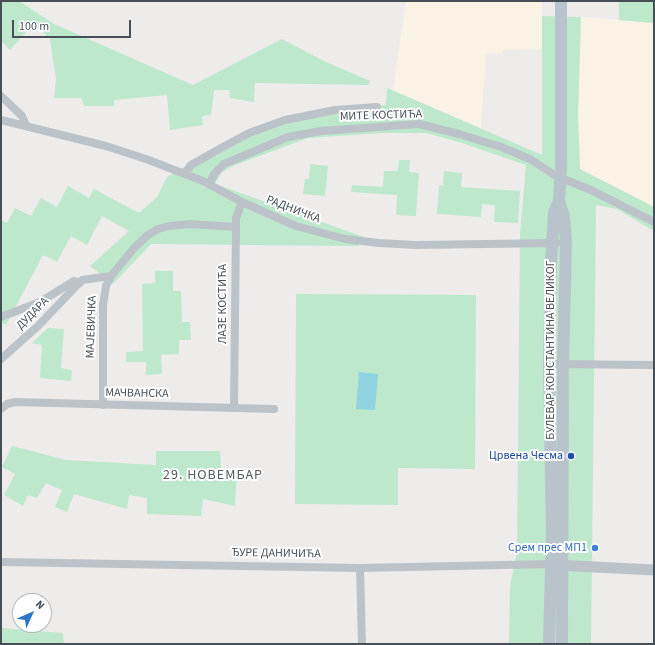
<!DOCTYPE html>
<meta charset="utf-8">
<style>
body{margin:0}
#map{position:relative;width:655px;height:645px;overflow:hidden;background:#eeebeb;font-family:"Source Sans 3",sans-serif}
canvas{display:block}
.frame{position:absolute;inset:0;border:2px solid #464f56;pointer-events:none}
.north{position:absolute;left:12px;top:593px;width:40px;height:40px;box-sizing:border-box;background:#fff;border:1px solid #b5b9bb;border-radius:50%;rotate:45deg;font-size:11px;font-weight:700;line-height:16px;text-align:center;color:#464f56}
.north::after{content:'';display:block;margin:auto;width:14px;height:18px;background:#2c76c7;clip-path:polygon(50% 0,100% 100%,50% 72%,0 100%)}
.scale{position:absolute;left:12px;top:20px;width:119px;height:18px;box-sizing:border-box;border:2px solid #464f56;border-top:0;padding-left:5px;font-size:12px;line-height:14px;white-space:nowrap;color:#464f56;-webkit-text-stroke:3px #fff;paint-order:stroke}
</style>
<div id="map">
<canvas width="655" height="645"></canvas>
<div class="frame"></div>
<div class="north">N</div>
<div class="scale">100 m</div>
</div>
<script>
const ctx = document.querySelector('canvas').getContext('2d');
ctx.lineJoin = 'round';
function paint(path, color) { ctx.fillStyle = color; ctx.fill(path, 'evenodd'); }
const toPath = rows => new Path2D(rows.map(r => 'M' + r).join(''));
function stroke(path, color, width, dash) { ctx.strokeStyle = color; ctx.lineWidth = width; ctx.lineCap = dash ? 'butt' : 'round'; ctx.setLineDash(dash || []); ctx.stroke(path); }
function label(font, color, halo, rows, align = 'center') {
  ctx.font = font + ' "Source Sans 3",sans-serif'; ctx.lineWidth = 4; ctx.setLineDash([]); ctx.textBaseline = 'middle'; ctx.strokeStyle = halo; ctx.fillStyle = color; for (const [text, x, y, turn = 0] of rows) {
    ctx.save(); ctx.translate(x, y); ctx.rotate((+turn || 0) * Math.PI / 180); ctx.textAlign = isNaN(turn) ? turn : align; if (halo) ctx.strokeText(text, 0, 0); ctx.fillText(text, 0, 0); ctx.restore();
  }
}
paint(toPath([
 [406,1,542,1,542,49,503,50,502,53,486,53,481,128,393,90],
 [581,17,654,23,654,207,580,169,578,114]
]), '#f9f2e5');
paint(toPath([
 [1,1,19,1,54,24,193,85,282,39,326,62,370,81,368,85,255,83,254,102,230,98,229,90,214,90,211,115,202,116,203,125,170,130,167,95,114,100,114,106,84,106,82,98,54,98,56,79,50,39,34,23,10,50,1,41],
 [619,1,654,1,654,23,619,20],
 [542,16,581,17,578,114,580,169,654,207,654,231,617,209,596,205,591,644,509,644,510,586,517,552,520,234,526,165,462,143,426,133,382,133,308,138,235,165,222,172,215,184,364,237,358,246,151,244,113,284,90,266,129,231,102,216,87,245,71,236,57,262,43,255,6,325,1,322,1,220,7,223,15,208,31,216,41,198,57,207,68,186,89,198,94,189,139,213,157,197,167,177,218,148,260,127,346,107,386,105,387,88,542,155],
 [399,160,410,160,409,172,419,173,416,216,396,215,397,195,351,192,352,185,383,187,384,171,398,171],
 [310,164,328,166,325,196,303,194,305,179,309,179],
 [444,171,462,173,461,187,520,191,518,223,494,222,495,205,482,204,481,217,437,214,439,185,443,186],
 [155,271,173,271,173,291,181,291,182,322,190,322,191,340,179,340,179,354,161,355,162,374,146,375,146,362,126,362,126,352,143,351,142,284,155,283],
 [296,294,476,295,475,469,398,468,398,505,295,504],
 [48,328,64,329,61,368,72,370,71,381,40,378,42,345,32,343],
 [12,446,66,460,156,465,156,451,220,451,221,468,237,471,235,506,203,499,201,516,147,514,147,498,129,495,127,509,74,494,67,512,55,507,62,490,46,483,37,498,28,495,23,506,4,495,15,474,2,467],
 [1,628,63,633,64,644,1,644]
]), '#bde8cc');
paint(toPath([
 [359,372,378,374,375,410,356,409]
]), '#8fd3e1');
stroke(toPath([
 [1,96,22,116,26,125],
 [1,120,106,146,146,159,203,181,242,202,296,226,345,239,379,243,416,245,557,243],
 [185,173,191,165,221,148,249,133,285,120,335,110,377,107],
 [209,184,215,173,224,164,288,137,321,131,419,124,459,134,501,147,530,159,556,176,591,190,654,222],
 [1,317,40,302,74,281,80,283],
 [1,359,38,326,82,280,111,276],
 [549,364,654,365],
 [103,405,103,305,106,286,111,276,135,247,148,235,158,229,169,226,190,224,236,227],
 [234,407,236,227,236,218,242,202],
 [1,409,7,404,15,402,274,409],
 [1,562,360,568,551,564],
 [360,568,362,644]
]), '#bbc3c9', 8);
stroke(toPath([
 [555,565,654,570]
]), '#bbc3c9', 11);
stroke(toPath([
 [559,201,564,216,566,243,563,364,562,644],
 [549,644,552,532,549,364,551,262,554,212,559,201,561,167,561,1]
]), '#b9c3cc', 12);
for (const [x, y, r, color] of [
 [571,456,4,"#1a4fb4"],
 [595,548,4,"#3f7fe0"]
]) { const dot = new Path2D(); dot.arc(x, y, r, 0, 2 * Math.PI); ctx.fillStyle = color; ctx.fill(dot); stroke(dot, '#fff', 1.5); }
label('12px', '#464f56', '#fff', [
 ["МИТЕ КОСТИЋА",381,116,-2],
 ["РАДНИЧКА",293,210,21],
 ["ЛАЗЕ КОСТИЋА",223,304,-90],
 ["ДУДАРА",33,314,-45],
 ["МАЈЕВИЧКА",92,327,-88],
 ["БУЛЕВАР КОНСТАНТИНА ВЕЛИКОГ",551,350,-90],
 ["МАЧВАНСКА",137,394,1],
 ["ЂУРЕ ДАНИЧИЋА",276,554,1]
]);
label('12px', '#164399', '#fff', [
 ["Црвена Чесма",563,456]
], 'right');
label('12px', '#366cbe', '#fff', [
 ["Срем прес МП1",587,548]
], 'right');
ctx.letterSpacing = '1px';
label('14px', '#595c5f', '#fff', [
 ["29. НОВЕМБАР",213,476]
]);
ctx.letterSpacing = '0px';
</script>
